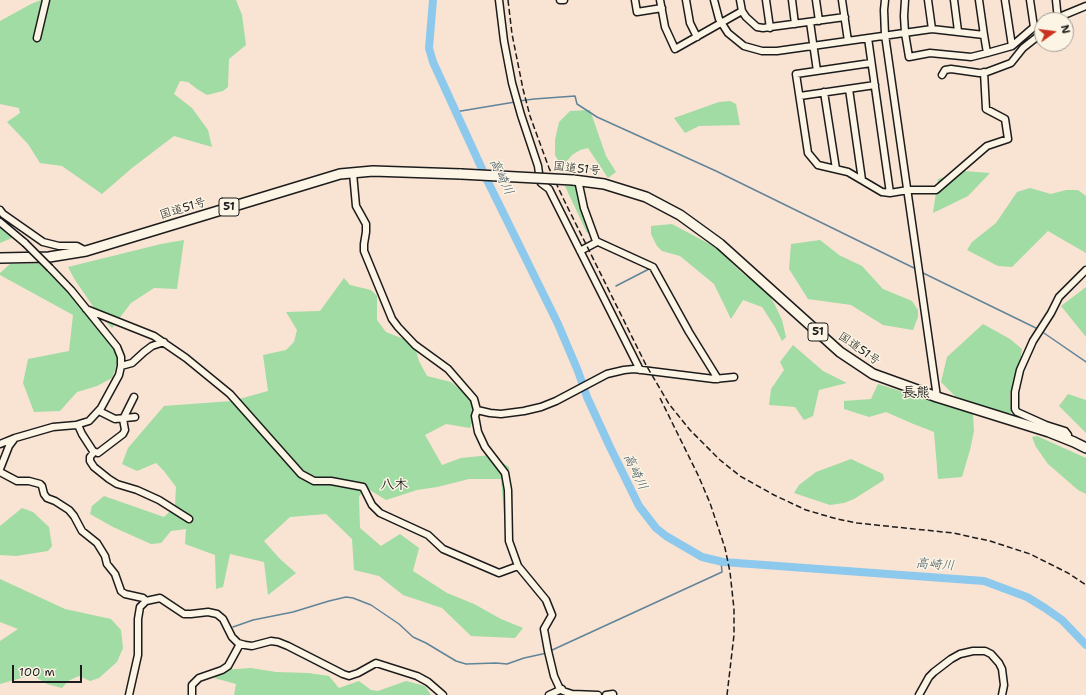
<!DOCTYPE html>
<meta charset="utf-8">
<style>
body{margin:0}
#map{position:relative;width:1086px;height:695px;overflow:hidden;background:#f9e3d3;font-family:"Shantell Sans",sans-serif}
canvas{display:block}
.north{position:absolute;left:1034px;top:12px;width:40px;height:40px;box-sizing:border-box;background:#fcf5e5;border:1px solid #a29e95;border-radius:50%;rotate:76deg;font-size:11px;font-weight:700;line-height:16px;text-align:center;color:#1c1c1c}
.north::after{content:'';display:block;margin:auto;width:14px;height:18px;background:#c8321e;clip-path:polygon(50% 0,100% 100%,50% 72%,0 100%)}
.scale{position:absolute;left:12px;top:665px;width:70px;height:18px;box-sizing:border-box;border:2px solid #1c1c1c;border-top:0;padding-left:5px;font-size:12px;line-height:14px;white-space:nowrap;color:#1c1c1c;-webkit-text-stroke:3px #fcf5e5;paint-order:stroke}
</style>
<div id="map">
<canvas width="1086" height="695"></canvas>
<div class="north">N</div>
<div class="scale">100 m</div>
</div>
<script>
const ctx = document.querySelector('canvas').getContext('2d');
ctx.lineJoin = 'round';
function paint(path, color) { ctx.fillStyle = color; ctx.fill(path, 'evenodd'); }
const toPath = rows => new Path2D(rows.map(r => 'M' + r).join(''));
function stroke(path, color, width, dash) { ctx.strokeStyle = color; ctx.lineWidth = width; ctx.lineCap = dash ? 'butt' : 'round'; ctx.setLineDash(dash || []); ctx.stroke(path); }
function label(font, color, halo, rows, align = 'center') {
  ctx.font = font + ' "Shantell Sans","Klee One",sans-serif'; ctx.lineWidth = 3; ctx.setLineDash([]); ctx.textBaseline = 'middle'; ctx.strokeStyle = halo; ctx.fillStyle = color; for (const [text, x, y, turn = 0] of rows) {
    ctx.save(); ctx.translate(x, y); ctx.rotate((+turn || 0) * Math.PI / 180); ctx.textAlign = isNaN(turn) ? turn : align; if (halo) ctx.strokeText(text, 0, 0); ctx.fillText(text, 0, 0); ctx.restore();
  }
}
paint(toPath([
 [41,0,236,0,242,15,246,45,229,59,228,87,223,91,207,95,197,89,188,82,180,81,174,94,192,108,208,130,212,147,174,136,132,168,102,194,62,166,40,163,28,144,7,122,20,113,19,108,0,104,0,21,31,4],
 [730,101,736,104,740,125,699,126,685,133,674,118,719,102],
 [590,110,606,156,616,172,608,178,588,148,580,150,572,155,567,161,564,171,555,155,555,140,559,122,570,111],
 [964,171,990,173,968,196,933,213,938,179],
 [565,186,576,186,589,232,587,233],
 [1030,188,1051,194,1066,190,1078,190,1086,196,1086,253,1048,231,1012,267,998,266,967,250,972,242,996,223,1017,192],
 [0,223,12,238,0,243],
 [672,224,717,248,741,272,768,293,775,305,782,320,786,337,782,341,775,327,762,307,743,300,731,319,714,284,680,256,662,251,657,246,651,234,651,226],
 [184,240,177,289,154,288,131,303,112,328,99,315,75,280,68,267,161,244],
 [820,240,839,255,862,266,883,289,912,301,918,310,918,317,913,330,883,325,851,305,808,299,789,269,791,244],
 [45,263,121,353,112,378,97,386,77,392,60,411,34,412,23,383,28,359,69,351,73,315,0,275,0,273,10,264],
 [344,278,350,285,371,290,377,296,377,320,386,332,414,343,419,361,427,376,451,382,470,397,476,411,470,428,446,424,425,435,442,465,461,458,491,455,509,467,512,505,505,526,501,479,469,479,437,487,417,490,386,500,365,487,359,497,360,528,381,546,400,534,419,548,413,571,447,593,474,604,501,619,523,628,515,638,471,636,442,608,403,595,379,576,354,570,352,539,326,514,290,517,264,541,280,559,296,573,268,595,264,562,230,554,223,587,216,589,215,555,185,544,186,529,171,531,161,543,151,544,113,527,90,514,92,506,104,496,164,517,175,506,176,487,164,471,156,463,137,471,122,464,128,448,164,406,232,401,268,391,263,355,286,350,294,342,297,330,286,312,320,311],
 [1086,287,1086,337,1061,306],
 [983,324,1010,339,1022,349,1018,378,1010,392,1011,413,1002,413,955,396,941,382,947,357],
 [793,345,823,371,847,383,819,390,813,416,804,420,795,407,769,405,771,389,784,370,780,362],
 [878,384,973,414,974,431,970,450,962,477,938,479,934,432,911,423,886,412,869,417,844,409,844,401,871,399],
 [1068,394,1086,400,1086,433,1059,406],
 [1037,436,1086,458,1086,494,1078,490,1048,464,1036,447,1032,437],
 [851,459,883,474,884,480,854,499,844,503,830,505,794,493,799,485,816,472],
 [22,508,33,512,49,527,52,546,48,551,16,556,0,555,0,526],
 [0,579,65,609,111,619,121,630,123,648,117,662,99,678,90,681,79,676,68,681,62,688,47,684,32,675,0,684,0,641,18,629,0,622],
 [251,668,276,672,308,673,329,676,339,688,359,681,371,690,378,691,406,681,425,686,431,695,234,695,236,684,214,678,221,670]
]), '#a0dca3');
stroke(toPath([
 [519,101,534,99,575,96,577,104,597,117,716,171,916,269],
 [455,112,515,102],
 [921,272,1038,329],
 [616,286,649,269],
 [1041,331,1086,362],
 [233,627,253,620,293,612,329,601,346,597,353,598,371,605,399,624,413,637,426,643,456,661,466,664,496,663,507,664,524,658,547,653],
 [550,651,722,572,721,561]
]), '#608499', 1.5);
stroke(toPath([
 [433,0,429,48,433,62,488,182,558,324,578,371,587,397,610,447,639,506,656,528,666,536,702,557,723,562,984,581,1027,597,1045,608,1062,620,1086,645]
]), '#8dc9ed', 8);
const minor = toPath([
 [499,0,504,41,512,83,521,115,538,166,540,181,541,183,549,189,640,370],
 [560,0,564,0],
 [635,0,637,12,662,8],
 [660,0,665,27,675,49,742,11],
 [686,0,690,23,697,37],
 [714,0,719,19,728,33,744,46,762,51,777,51,932,29,984,35,987,53,1012,46,1034,27,1042,24],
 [740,0,742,11,746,17,757,27,763,28,845,17],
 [766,0,770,28],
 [792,0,795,24],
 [816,0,819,21],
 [842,0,848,41],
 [885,0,884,10,885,35,937,397],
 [905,0,904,16,905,33,909,57,930,53,971,57,987,53],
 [928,0,932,29],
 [954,0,958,31],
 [979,0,984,35],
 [1005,0,1012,46],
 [1030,0,1034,27],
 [1056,0,1058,20],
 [1052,20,1086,6],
 [810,22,817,71],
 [37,38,46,0],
 [868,38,890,193],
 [871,63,796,74,808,153,818,165,848,172,882,192,890,193,908,190,936,190,987,146,1008,139,1005,119,986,109,984,72],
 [942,75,945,70,951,69,979,73,987,72,1011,63,1023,48,1042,33],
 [849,89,862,180],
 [824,92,836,169],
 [800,96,875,85],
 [353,173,356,206,366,224,366,232,364,244,364,251,392,319,398,327,415,345,448,369,474,399,477,410,475,416,478,432,485,447,505,473,508,490,509,541,518,566,546,600,552,615,544,629,548,651,554,676,559,687,563,691,572,694,598,695],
 [578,180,584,208,596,241,653,267,689,332,718,379],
 [0,210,3,214,43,242,59,246,77,246,86,251],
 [0,222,25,243],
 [580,251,597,242],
 [86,309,154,336,186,358,230,394,301,474,314,481,331,481,363,487,372,505,380,513,428,535,443,549,499,573,518,566],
 [121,366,132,363,144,352,152,346,164,342],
 [477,410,490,413,501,414,524,411,541,407,556,401,607,374,624,370,634,369,714,379,734,377],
 [99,411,115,419,135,417],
 [78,425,82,434,93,451,98,453,123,434,125,430,123,419,134,397],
 [1067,439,1068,435,1065,431,1046,425,1017,412,1015,409,1015,392,1020,370,1033,341,1051,313,1059,297,1086,270],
 [0,444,15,438],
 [94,452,90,457,90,461,94,467,109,479,117,484,137,490,159,500,189,519],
 [0,469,9,446,15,438,53,427,76,425,89,421,101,408,119,375,121,366,121,357,117,347,71,290,50,268],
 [0,472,17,481,29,481,40,484,42,486,44,494,47,498,55,501,69,510,74,516,82,531,97,543,105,556,107,564,115,574,121,591,125,594,143,598,146,601],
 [129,695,138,655,138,619,140,607,146,601,160,598,184,614,191,614,208,612,217,614,223,619,232,637,238,643,245,645,252,646,271,641,278,642,288,646,343,674,349,676,358,673,376,663,417,676,428,682,443,695],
 [192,695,192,685,199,678,222,670,228,666,240,644],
 [549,695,562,689],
 [606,695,613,694],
 [919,695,929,677,934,672,951,659,960,654,973,651,985,651,991,654,999,663,1002,669,1004,685,1002,695]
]);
const highway = toPath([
 [573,180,604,184,646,197,680,215,720,244,840,352,873,374,937,397,1049,432,1074,442,1086,448],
 [0,258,49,257,86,251,340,174,373,171,461,174]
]);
stroke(minor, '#1c1c1c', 9);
stroke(highway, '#1c1c1c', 12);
stroke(minor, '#fcf5e5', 6);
stroke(highway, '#fcf5e5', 9);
stroke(toPath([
 [508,0,512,34,523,89,530,116,549,168,564,200,646,365,669,404,690,430,720,460,740,476,774,495,806,510,837,519,857,523,953,533,990,541,1030,554,1068,573,1086,585],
 [660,398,698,475,710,503,725,548,730,572,734,609,734,635,727,695]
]), '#1c1c1c', 1.5, [6, 3]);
const minorBridge = toPath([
 [25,243,50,268]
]);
const highwayBridge = toPath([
 [461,174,573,180]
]);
stroke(minorBridge, '#1c1c1c', 9, []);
stroke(highwayBridge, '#1c1c1c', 12, []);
stroke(minorBridge, '#fcf5e5', 6);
stroke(highwayBridge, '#fcf5e5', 9);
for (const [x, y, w] of [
 [229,207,20],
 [818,332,20]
]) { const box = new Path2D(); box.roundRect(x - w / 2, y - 9, w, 18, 3); ctx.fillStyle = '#fcf5e5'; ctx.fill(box); stroke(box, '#1c1c1c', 1); }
label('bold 11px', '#1c1c1c', null, [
 ["51",229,207],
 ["51",818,332]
]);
label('12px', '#1c1c1c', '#fcf5e5', [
 ["国道51号",577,169,6],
 ["国道51号",183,209,-17],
 ["国道51号",859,349,35]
]);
label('italic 13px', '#445965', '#fcf5e5', [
 ["高崎川",501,177,64],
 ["高崎川",635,472,64],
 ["高崎川",935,565,4]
]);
label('bold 14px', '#1c1c1c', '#fcf5e5', [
 ["長熊",916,393],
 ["八木",394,485]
]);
</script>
